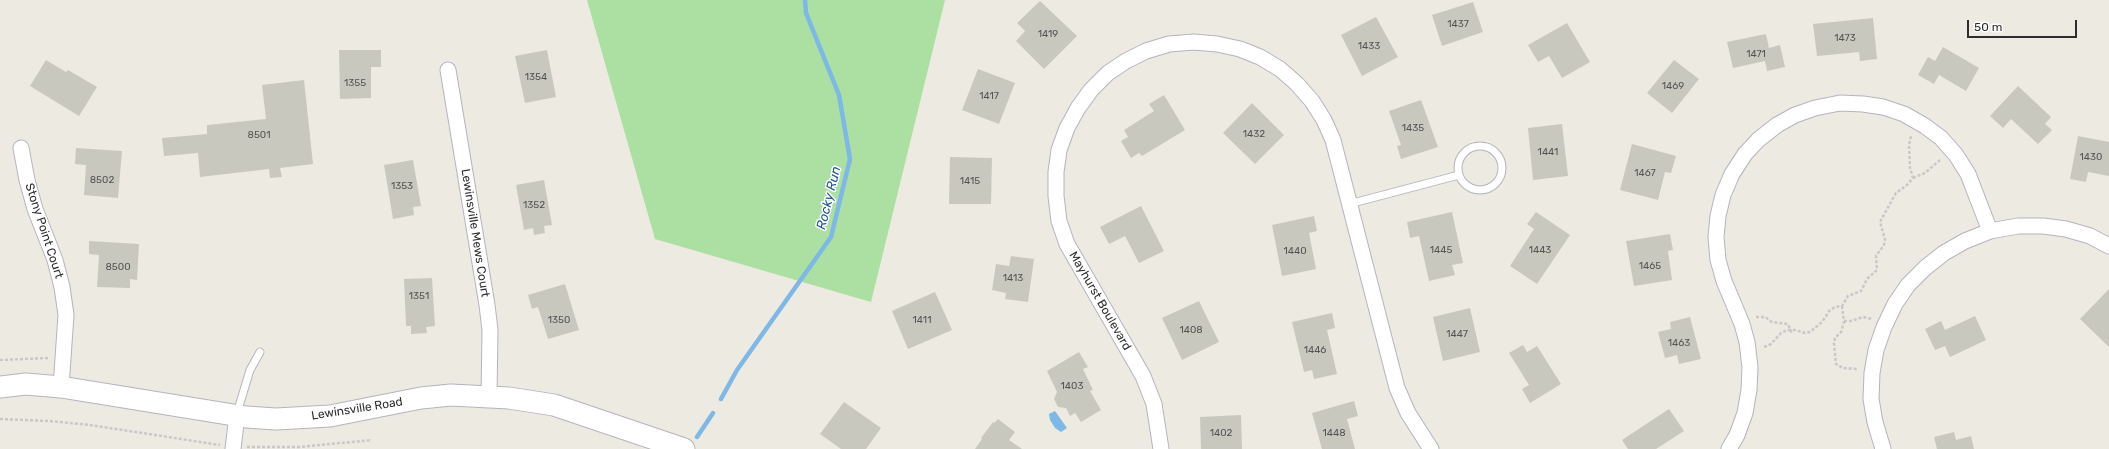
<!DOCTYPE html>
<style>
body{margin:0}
#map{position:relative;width:2109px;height:449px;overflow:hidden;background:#edeae1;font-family:Rubik,sans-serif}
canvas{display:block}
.scale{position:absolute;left:1967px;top:20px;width:110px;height:18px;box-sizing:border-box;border:2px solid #2d2d2d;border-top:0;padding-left:5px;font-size:12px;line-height:14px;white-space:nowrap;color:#2d2d2d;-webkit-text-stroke:3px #fff;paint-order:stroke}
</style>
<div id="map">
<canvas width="2109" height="449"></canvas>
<div class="scale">50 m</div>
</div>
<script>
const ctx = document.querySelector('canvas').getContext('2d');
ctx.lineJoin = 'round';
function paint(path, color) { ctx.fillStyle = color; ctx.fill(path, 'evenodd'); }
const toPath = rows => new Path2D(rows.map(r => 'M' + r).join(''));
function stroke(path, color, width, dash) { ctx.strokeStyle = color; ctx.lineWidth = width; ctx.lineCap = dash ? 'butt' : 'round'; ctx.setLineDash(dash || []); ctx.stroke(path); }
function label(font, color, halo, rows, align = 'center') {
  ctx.font = font + ' Rubik,sans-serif'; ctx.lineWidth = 3; ctx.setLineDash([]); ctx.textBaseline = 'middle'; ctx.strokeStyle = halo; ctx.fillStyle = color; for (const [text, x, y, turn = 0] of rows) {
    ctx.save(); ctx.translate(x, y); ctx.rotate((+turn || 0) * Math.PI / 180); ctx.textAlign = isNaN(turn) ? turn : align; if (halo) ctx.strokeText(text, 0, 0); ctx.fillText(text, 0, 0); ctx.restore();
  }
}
paint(toPath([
 [587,0,945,0,871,302,655,239]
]), '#acdfa2');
paint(toPath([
 [1055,411,1067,428,1061,432,1055,428,1050,420,1049,414]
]), '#7db8e6');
stroke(toPath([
 [721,399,737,370,831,237,850,159,839,95,806,13,805,0],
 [697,437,713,413]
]), '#7db8e6', 4.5);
paint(toPath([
 [1040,1,1077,36,1044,69,1016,41,1025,31,1017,23],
 [1473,2,1483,32,1442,46,1432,15],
 [1376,17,1398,57,1362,76,1341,35],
 [1873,18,1877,59,1860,61,1859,52,1817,56,1813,24],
 [1567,23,1590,62,1562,78,1549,56,1538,62,1528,45],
 [1766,34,1769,48,1780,45,1785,67,1767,71,1765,61,1733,68,1727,42],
 [1943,47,1979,68,1966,91,1939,75,1934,84,1918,75,1928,57,1935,61],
 [339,50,381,50,381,67,371,67,371,98,340,99],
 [547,50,556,97,525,103,515,56],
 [46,60,66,72,68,70,97,87,79,116,30,86],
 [1674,60,1699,79,1672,113,1647,93],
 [978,69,1015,83,999,124,962,110],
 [304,80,313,164,280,168,282,177,270,178,269,169,200,177,198,153,164,156,162,138,207,134,207,125,266,119,262,85],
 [2018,86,2051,117,2045,124,2052,130,2038,144,2011,119,2003,128,1990,116],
 [1164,95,1185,130,1142,156,1139,153,1131,158,1121,141,1128,137,1124,130,1154,111,1149,104],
 [1421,100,1438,147,1401,159,1397,146,1401,145,1389,111],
 [1252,103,1284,135,1255,164,1223,133],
 [1562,124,1568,176,1533,180,1528,128],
 [2078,136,2109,142,2109,176,2088,172,2086,182,2070,179],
 [1632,144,1676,156,1671,173,1665,172,1658,200,1620,190],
 [76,148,122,151,118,198,84,195,86,165,75,164],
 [950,157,992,158,991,204,949,204],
 [413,160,421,206,413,207,414,215,393,219,384,165],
 [544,180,552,225,544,226,545,233,534,235,533,228,524,230,516,185],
 [1141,206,1164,251,1139,263,1125,236,1109,244,1100,227],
 [1452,212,1463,263,1452,265,1455,275,1429,281,1419,236,1410,238,1407,222],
 [1536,212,1570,235,1537,284,1510,266,1534,229,1527,224],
 [1314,216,1317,231,1309,233,1316,269,1282,276,1272,225],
 [1670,234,1673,250,1668,251,1672,280,1634,286,1626,241],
 [89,241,139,244,137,280,130,279,130,288,97,287,99,255,89,254],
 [1011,256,1034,259,1028,302,1005,299,1006,293,992,290,996,264,1009,266],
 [432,278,435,326,426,327,427,333,411,334,411,326,406,326,404,279],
 [565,284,579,330,548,339,538,307,532,309,528,295],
 [2109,289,2109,347,2080,319],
 [935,292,952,330,908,349,892,311],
 [1199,301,1219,342,1182,360,1162,318],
 [1470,308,1480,352,1443,361,1433,317],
 [1332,313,1335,328,1327,330,1337,374,1314,379,1312,370,1304,372,1292,322],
 [1975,316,1986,340,1950,357,1945,346,1935,350,1925,329,1941,321,1945,330],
 [1690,317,1701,359,1679,364,1677,355,1665,358,1658,332,1671,329,1670,322],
 [1523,345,1527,352,1537,346,1561,384,1530,403,1522,389,1529,385,1509,353],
 [1079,352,1088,367,1083,369,1093,390,1090,391,1101,410,1081,422,1075,413,1070,416,1066,408,1058,407,1054,399,1057,392,1047,371],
 [1354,401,1358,416,1347,419,1355,449,1322,449,1312,413],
 [844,402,881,428,866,449,841,449,820,434],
 [1669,409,1684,431,1656,449,1628,449,1622,440],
 [1241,415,1242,449,1201,449,1200,417],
 [998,419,1015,432,1009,440,1022,449,975,449,982,439,981,438,993,422,994,423],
 [1954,432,1956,440,1971,436,1974,449,1937,449,1934,437]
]), '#c9c8bf');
const service = toPath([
 '1458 168a22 22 0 1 1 44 0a22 22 0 1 1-44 0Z',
 [1349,204,1459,175],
 [237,413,250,370,260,352]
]);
const minor = toPath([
 [448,70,487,305,490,330,489,397],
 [21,148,27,180,35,209,55,260,62,287,66,315,61,387],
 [233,449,237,415],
 [1161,449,1154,404,1143,376,1067,244,1059,221,1056,196,1056,172,1059,150,1067,128,1078,108,1091,90,1108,73,1126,61,1146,51,1169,44,1194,42,1217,44,1240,49,1260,57,1280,69,1297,84,1312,101,1324,120,1333,140,1397,388,1408,413,1431,449],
 [1729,449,1737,435,1745,413,1749,390,1750,367,1747,342,1742,324,1724,281,1718,260,1716,237,1718,216,1723,195,1732,174,1745,154,1758,140,1777,125,1795,115,1815,108,1840,103,1863,104,1883,107,1904,114,1925,126,1941,138,1956,155,1968,174,1990,231],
 [1883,449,1875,422,1871,399,1872,373,1876,350,1884,327,1895,304,1908,285,1925,268,1944,253,1965,241,1990,231,2018,226,2043,226,2066,229,2090,236,2109,246]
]);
const secondary = toPath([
 [0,387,26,384,61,387,246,417,276,419,330,416,421,398,451,395,509,398,554,405,684,449]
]);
stroke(service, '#b4b4bf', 9);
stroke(minor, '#b4b4bf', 17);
stroke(secondary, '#b4b4bf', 23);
stroke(toPath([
 [1913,178,1925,173,1940,160],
 [1842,306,1844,322,1841,332,1835,338,1834,343,1836,364,1843,368,1858,369],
 [1756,317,1765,317,1772,322,1788,324,1792,334],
 [1844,321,1851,321,1863,317,1872,319],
 [1764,347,1771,344,1781,333,1787,330,1795,330,1805,333,1810,332,1822,322,1830,310,1835,307,1842,306,1848,296,1861,291,1867,279,1877,270,1876,256,1884,245,1885,239,1880,222,1896,193,1907,185,1913,178,1910,168,1909,145,1911,136],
 [0,360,48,358],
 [0,419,49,421,90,425,220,445],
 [247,447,299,447,372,440]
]), '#c8c8c8', 2.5, [3, 2]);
stroke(service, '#fff', 7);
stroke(minor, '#fff', 15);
stroke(secondary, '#fff', 21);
label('10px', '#545452', null, [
 ["1437",1458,24],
 ["1419",1048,34],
 ["1473",1845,38],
 ["1433",1369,46],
 ["1471",1756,54],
 ["1354",536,77],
 ["1355",355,83],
 ["1469",1673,86],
 ["1417",989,96],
 ["1435",1413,128],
 ["1432",1254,134],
 ["8501",259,135],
 ["1441",1548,152],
 ["1430",2091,157],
 ["1467",1645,173],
 ["8502",102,180],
 ["1415",970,181],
 ["1353",402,186],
 ["1352",534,205],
 ["1445",1441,250],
 ["1443",1540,250],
 ["1440",1295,251],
 ["1465",1650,266],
 ["8500",118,267],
 ["1413",1013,278],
 ["1351",419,296],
 ["1350",559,320],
 ["1411",922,320],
 ["1408",1191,330],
 ["1447",1457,334],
 ["1463",1679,343],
 ["1446",1315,350],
 ["1403",1072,386],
 ["1402",1221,433],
 ["1448",1334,433]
]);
label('12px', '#2d2d2d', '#fff', [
 ["Stony Point Court",44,231,72],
 ["Lewinsville Mews Court",475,233,81],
 ["Mayhurst Boulevard",1100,301,60],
 ["Lewinsville Road",357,409,-9]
]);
label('italic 13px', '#185495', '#fff', [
 ["Rocky Run",829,198,-76]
]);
</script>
